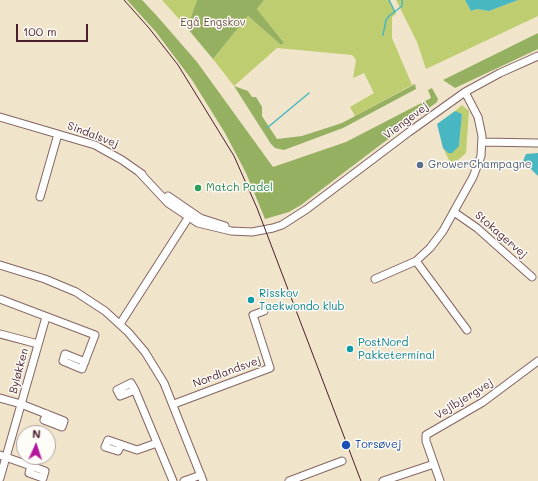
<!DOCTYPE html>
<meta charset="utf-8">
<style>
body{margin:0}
#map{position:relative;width:538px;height:481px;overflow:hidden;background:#f0e5ca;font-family:Mali,sans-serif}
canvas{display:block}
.north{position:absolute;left:16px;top:425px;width:40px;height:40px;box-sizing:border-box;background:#fdfcf7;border:1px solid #b5a4a5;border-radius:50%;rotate:3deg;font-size:11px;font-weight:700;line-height:16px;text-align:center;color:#4a1f2b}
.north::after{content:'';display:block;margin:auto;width:14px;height:18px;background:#b5179e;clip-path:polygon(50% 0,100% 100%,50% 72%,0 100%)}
.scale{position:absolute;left:16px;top:24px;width:72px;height:18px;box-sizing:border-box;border:2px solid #4a1f2b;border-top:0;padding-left:5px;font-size:12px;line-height:14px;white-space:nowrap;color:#4a1f2b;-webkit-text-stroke:3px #fdfcf7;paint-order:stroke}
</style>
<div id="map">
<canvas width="538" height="481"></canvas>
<div class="north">N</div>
<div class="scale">100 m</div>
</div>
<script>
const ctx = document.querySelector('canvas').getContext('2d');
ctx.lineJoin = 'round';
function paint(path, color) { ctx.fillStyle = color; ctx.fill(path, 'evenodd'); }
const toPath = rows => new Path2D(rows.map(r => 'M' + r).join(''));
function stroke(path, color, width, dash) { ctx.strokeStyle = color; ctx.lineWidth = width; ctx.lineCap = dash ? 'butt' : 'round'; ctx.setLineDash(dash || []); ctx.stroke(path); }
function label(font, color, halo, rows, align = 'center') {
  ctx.font = font + ' Mali,sans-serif'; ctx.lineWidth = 3; ctx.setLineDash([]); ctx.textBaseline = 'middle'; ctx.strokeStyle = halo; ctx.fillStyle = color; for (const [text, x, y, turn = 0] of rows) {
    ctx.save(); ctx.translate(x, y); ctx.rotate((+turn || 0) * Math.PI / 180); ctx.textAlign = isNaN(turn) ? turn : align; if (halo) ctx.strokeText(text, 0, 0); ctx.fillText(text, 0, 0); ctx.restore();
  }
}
paint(toPath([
 [162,0,197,0,187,28],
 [264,0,389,0,396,14,392,17,392,38,412,85,355,116,350,107,374,93,364,73,353,78,356,60,352,55,277,48,234,86,213,59,248,16,281,45,284,43,257,9],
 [396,0,465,0,471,11,477,9,489,11,518,0,538,0,538,16,426,69,417,42],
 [462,105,469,111,466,153,458,160,450,162,443,148,448,153,459,146,462,115,455,111]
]), '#becd6f');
paint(toPath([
 [127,0,142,0,157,16,197,62,273,167,346,142,431,98,428,90,432,88,438,99,437,102,301,205,289,212,265,219,246,173,225,133,192,80,156,32],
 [197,0,264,0,257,9,284,43,281,45,248,16,213,59,187,28],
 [538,33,538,49,455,88,443,80],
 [415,84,416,89,343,128,284,150,275,148,271,144,234,86,248,91,252,97,256,97,262,107,262,116,277,139,302,136,342,123]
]), '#96b062');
paint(toPath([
 [465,0,518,0,489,11,477,9,471,11],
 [455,111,462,114,459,146,452,153,448,153,443,148,437,124],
 [538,153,538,176,523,161,526,154]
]), '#49b7c1');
stroke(toPath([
 [389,0,395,12],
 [383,35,386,20,389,16,402,6,402,0],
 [267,128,309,93]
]), '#49b7c1', 1.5);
const minor = toPath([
 [0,117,95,145,122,160,142,174],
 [482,142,538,143],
 [139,172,168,203,198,223,231,231,252,232,273,228,282,225,307,209,409,132,465,92,500,73,538,56],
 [168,196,200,218,225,226],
 [40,197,58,134],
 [454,212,477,228,532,277],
 [416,261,467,330],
 [0,265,45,279,76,292,105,311,128,332,145,352,164,383,203,481],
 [375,279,416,261,430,248,443,231,473,177,481,156,482,136,478,117,465,92],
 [0,299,95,335,82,369,63,361,65,354,85,362],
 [120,324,190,215],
 [0,334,38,344],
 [135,390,120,396,117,390,131,383,135,390,173,481],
 [0,398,21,404,64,421,62,427,44,420,47,414],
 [174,404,270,368,253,315,264,311],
 [121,445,118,451,105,447,108,440,137,450,157,443],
 [0,455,45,471,43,478,29,473,31,466],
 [0,478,46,317],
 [184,481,201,475],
 [289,481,342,461],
 [383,481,434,464],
 [440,481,426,441,426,435,483,402,538,361]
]);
stroke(minor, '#846463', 9);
stroke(minor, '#fff', 7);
stroke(toPath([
 [124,0,149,28,178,65,234,156,257,208,361,481]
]), '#4a1f2b', 1);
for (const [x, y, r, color] of [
 [420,165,4,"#5c6f8a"],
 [198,188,4,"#2e9e5b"],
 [251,300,4,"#0f9aa8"],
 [350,349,4,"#0f9aa8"],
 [346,445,5,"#1a4fb4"]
]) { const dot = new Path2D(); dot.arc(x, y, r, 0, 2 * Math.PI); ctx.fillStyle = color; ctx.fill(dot); stroke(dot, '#fdfcf7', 1.5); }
label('11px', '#6d533f', '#fdfcf7', [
 ["Egå Engskov",213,23]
]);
label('11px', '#4a1f2b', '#fdfcf7', [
 ["Viengevej",406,121,-37],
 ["Sindalsvej",93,135,21],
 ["Stokagervej",501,235,41],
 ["Byløkken",19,371,-75],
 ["Nordlandsvej",227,372,-20],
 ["Vejlbjergvej",464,399,-32]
]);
label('11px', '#4e5e75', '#fdfcf7', [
 ["GrowerChampagne",428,165]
], 'left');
label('11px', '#27864d', '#fdfcf7', [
 ["Match Padel",206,188]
], 'left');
label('11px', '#0d838f', '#fdfcf7', [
 ["Risskov",259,294],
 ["Taekwondo klub",259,307],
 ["PostNord",358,343],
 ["Pakketerminal",358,356]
], 'left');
label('11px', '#164399', '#fdfcf7', [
 ["Torsøvej",355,445]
], 'left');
</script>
